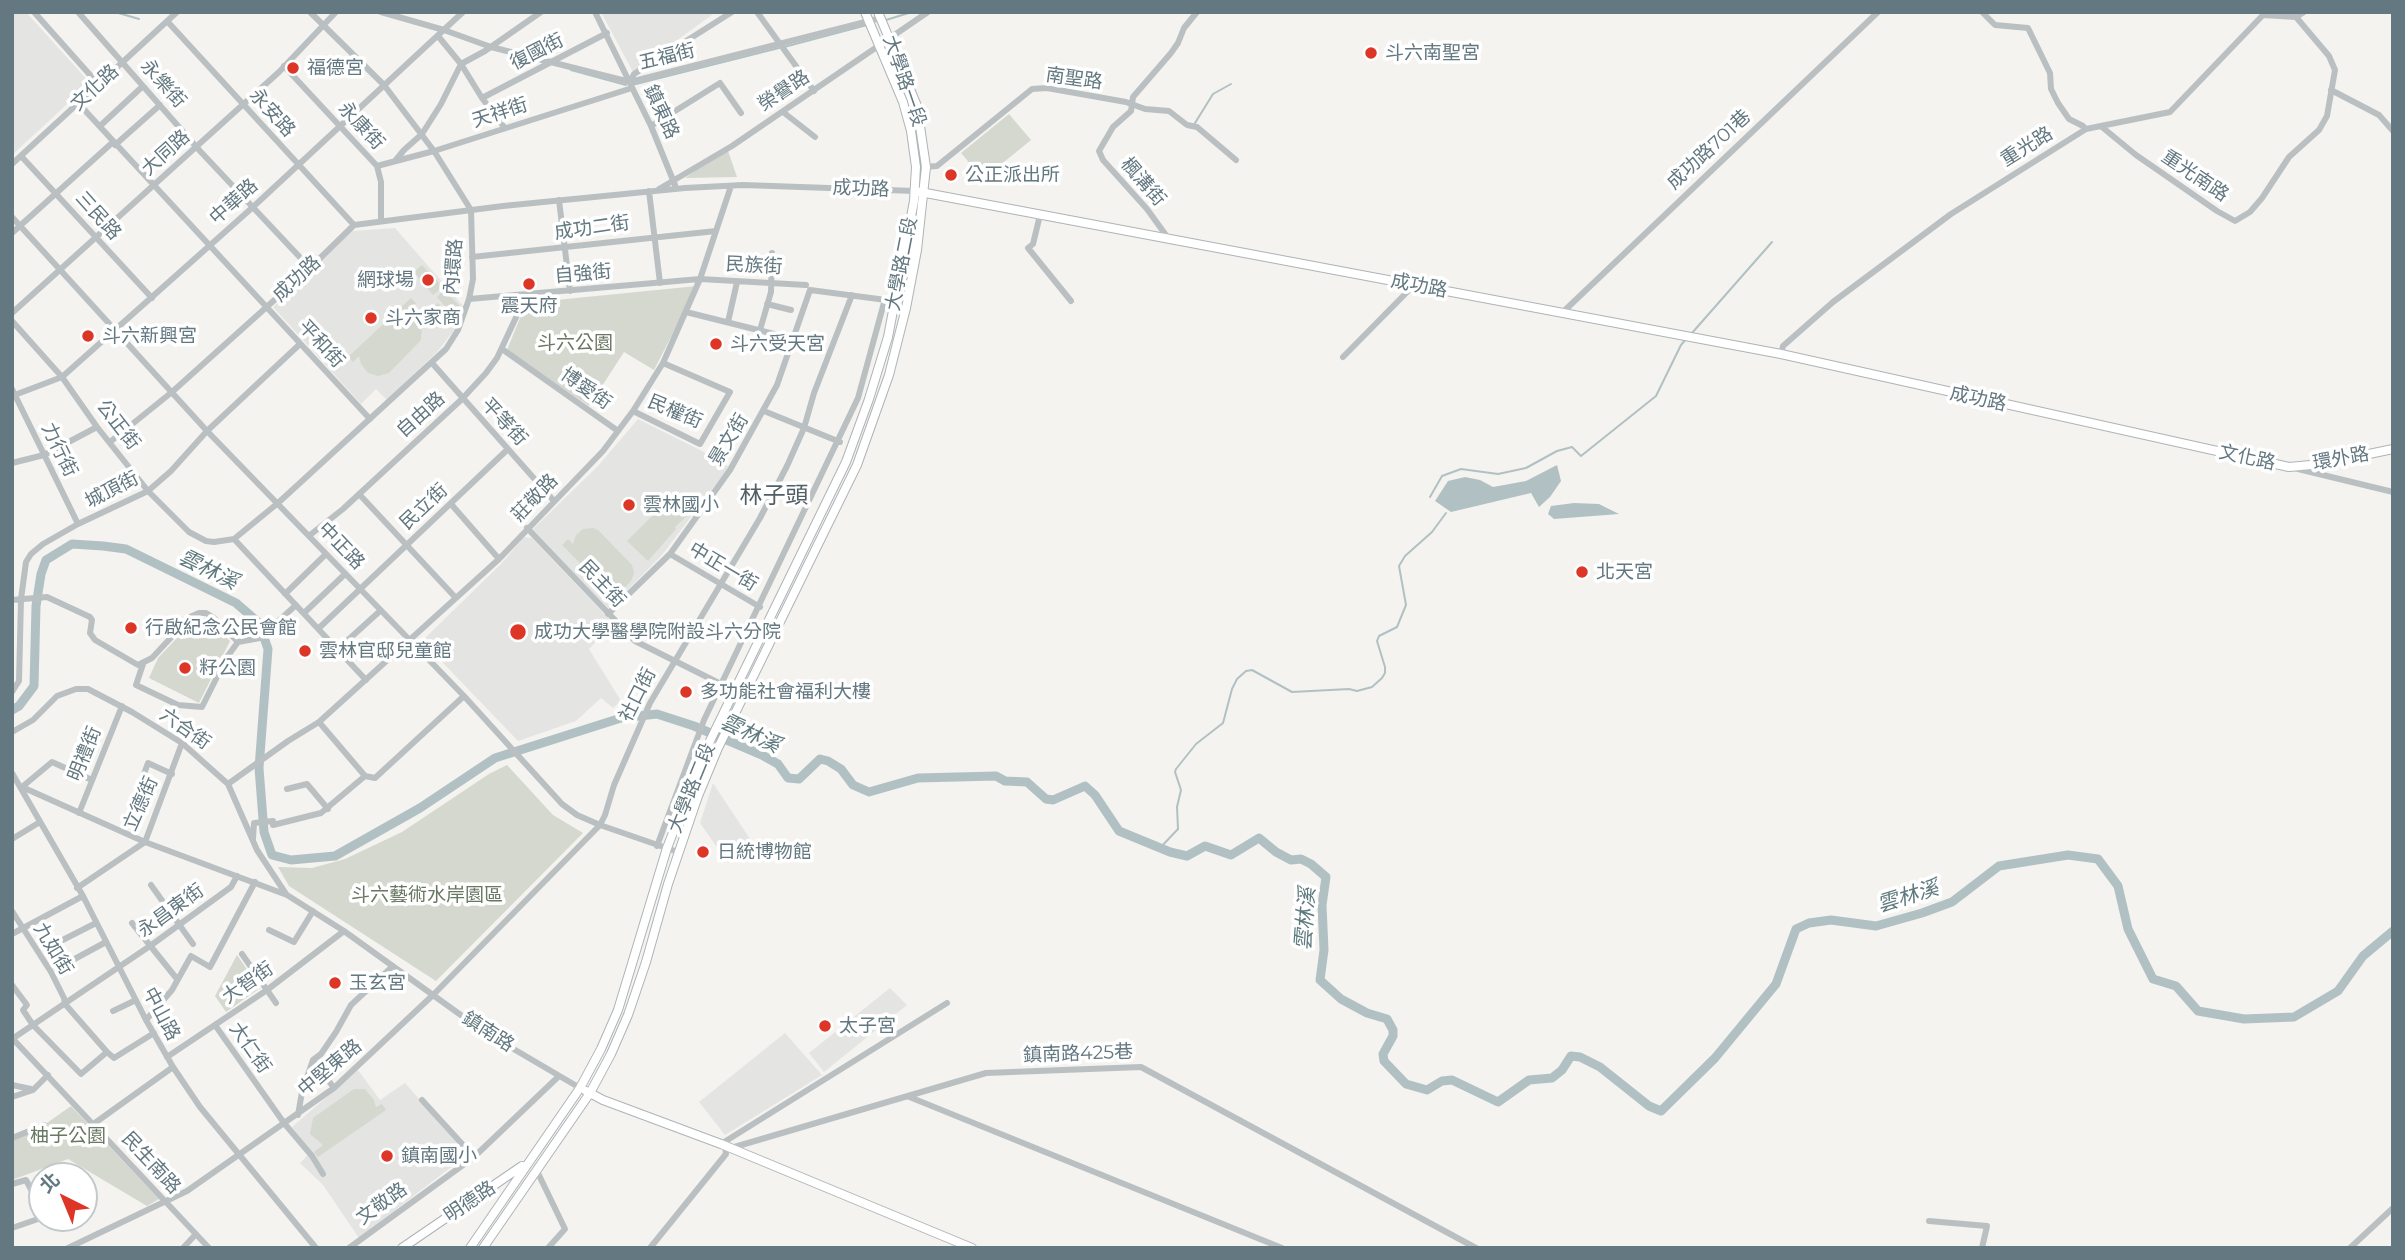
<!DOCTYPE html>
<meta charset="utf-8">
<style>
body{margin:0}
#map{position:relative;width:2405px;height:1260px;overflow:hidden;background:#f4f3ef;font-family:Montserrat,"Noto Sans TC",sans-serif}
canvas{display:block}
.frame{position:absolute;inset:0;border:14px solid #637880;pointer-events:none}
.north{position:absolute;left:28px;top:1162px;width:70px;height:70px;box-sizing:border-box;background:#fff;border:2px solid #c1c9cc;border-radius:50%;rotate:317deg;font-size:19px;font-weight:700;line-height:28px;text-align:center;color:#637880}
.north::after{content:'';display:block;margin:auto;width:24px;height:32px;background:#dd3526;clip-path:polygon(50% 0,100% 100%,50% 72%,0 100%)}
</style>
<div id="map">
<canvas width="2405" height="1260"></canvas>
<div class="frame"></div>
<div class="north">北</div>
</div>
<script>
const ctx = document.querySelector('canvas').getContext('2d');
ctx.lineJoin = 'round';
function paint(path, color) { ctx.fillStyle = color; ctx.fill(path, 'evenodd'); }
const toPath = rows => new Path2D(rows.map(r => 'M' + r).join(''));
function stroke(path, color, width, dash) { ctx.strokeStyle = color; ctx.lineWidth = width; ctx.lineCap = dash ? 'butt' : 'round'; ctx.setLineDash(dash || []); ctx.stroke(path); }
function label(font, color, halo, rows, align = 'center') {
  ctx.font = font + ' Montserrat,"Noto Sans TC",sans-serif'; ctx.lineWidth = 7; ctx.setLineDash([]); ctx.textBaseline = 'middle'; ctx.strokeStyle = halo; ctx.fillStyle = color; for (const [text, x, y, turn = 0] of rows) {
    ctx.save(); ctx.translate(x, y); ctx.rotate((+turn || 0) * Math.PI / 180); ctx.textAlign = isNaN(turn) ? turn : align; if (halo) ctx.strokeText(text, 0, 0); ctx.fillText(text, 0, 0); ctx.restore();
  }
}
paint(toPath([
 [12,12,26,12,90,83,12,155],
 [601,12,716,12,633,72],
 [395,228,464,307,455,329,437,352,387,400,376,389,361,404,273,307,352,231],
 [638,419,706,453,729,467,662,555,609,609,532,530,598,466],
 [524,537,532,538,614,624,589,649,621,701,613,708,601,698,576,721,518,741,422,641,501,564],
 [713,783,754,845,728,863,700,823],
 [890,988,907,1005,824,1072,809,1053],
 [785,1033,822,1075,725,1135,699,1102],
 [358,1070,380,1100,405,1083,468,1154,359,1238,323,1185,300,1163,311,1152,292,1127]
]), '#e4e5e3');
paint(toPath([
 [1009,114,1031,140,983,179,961,153],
 [727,148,737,177,685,178],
 [422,265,443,287,433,295,414,272],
 [697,286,654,370,624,352,589,406,507,350,526,303],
 [444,290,460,306,452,314,437,297],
 [411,298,416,303,404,314,413,317,422,325,421,340,389,373,378,376,368,373,361,364,359,356,353,362,348,357],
 [438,303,453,319,446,326,430,310],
 [675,493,692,511,675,527,676,529,648,561,627,541],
 [593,528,598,530,632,565,634,573,631,581,624,588,615,589,620,595,616,599,562,545,568,539,573,544,576,535,583,529],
 [206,618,230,641,199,703,149,678,158,658,191,623],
 [507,765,553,815,583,833,436,981,289,886,278,867,312,868,345,859,402,832,489,774],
 [237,955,260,988,226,1012,215,996],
 [354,1089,365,1089,374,1100,376,1107,382,1104,386,1110,318,1157,314,1152,323,1145,310,1134,313,1118],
 [71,1106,159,1199,147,1206,68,1159,12,1180,12,1140,44,1125]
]), '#d4d8cf');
paint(toPath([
 [1557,465,1561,481,1550,497,1539,507,1531,493,1451,512,1435,501,1448,481,1465,477,1480,480,1493,487,1526,481],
 [1574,503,1599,504,1619,514,1554,519,1548,514,1551,506]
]), '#b1c1c3');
stroke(toPath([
 [115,12,139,19],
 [886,20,912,12],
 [784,47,867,25],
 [571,70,626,85],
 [632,85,779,48],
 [1195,123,1213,94,1231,84],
 [1692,333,1772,242],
 [1430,497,1442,476,1461,469,1498,474,1526,468,1557,451,1572,447,1581,456,1656,396,1681,345,1686,339],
 [1160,848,1178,829,1177,807,1181,790,1175,772,1176,769,1196,744,1223,723,1232,689,1237,679,1246,671,1252,670,1292,692,1349,689,1357,691,1372,687,1382,678,1385,673,1385,667,1377,641,1379,636,1397,627,1406,605,1399,566,1405,556,1432,532,1446,513]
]), '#b1c1c3', 2);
stroke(toPath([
 [12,710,19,706,34,686,36,606,41,574,46,560,72,544,103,546,126,549,236,603,259,623,268,649,259,768,264,832,272,855,291,860,335,856,420,808,495,758,621,718,657,714,694,726,762,755,778,764,788,778,799,779,820,759,828,761,841,769,853,785,869,792,918,778,996,776,1005,781,1027,782,1046,799,1053,800,1085,786,1095,795,1119,831,1170,852,1187,856,1205,846,1231,855,1259,838,1276,852,1291,860,1301,859,1311,864,1326,877,1322,905,1324,950,1320,980,1341,999,1367,1013,1387,1019,1393,1030,1393,1036,1383,1054,1384,1061,1406,1084,1427,1090,1442,1081,1452,1080,1498,1102,1529,1080,1552,1078,1562,1070,1571,1056,1580,1057,1600,1067,1649,1106,1661,1111,1715,1058,1776,984,1796,929,1809,923,1831,920,1876,926,1922,913,1952,902,1999,866,2068,855,2098,859,2118,886,2128,929,2153,979,2176,986,2198,1011,2244,1019,2294,1017,2338,991,2363,956,2393,931]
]), '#b1c1c3', 9);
const major = toPath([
 [915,191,1781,354,2289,467,2321,464,2393,449],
 [586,1091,603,1100,721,1144,972,1248],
 [402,1248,522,1166],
 [470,1248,580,1088,601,1049,618,1010,667,848,690,789,708,745,846,462,869,399,888,337,914,201,916,167,911,131,903,102,865,12],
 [483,1248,590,1093,611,1054,628,1015,646,962,668,884,698,796,718,748,857,465,889,375,906,308,917,250,926,167,917,106,878,12]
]);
stroke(major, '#aeb4b7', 10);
stroke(toPath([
 [34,12,99,85],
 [78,12,200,151,310,268],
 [381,12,444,30,491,47,630,82,881,18],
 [595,12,651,126,675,185],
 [757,12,814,91],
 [1982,12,1995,25,2028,28,2050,73,2051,89,2058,103,2069,119,2083,126,2086,129],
 [167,21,354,225],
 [438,36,461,64,482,98,504,127],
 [284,66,377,166,381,182,381,221],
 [630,82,634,74,732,12],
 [2331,90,2379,115,2393,131],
 [482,98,607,33],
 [79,104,370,419],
 [783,112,815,137],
 [100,126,143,86],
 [651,126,720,83,741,113],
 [2102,127,2136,155,2217,211,2235,221,2250,212,2262,198,2289,157,2319,130,2327,116,2335,70,2329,56,2296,17],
 [115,145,160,105],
 [21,156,152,298],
 [395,161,404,150,422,134,441,104,461,64,485,51,541,12],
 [12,164,177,12],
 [377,166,434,151,632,88],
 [924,167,937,166,1032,89,1047,88,1126,102,1145,109,1169,111,1187,125,1197,127,1236,160],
 [659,189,732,146,928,12],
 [649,191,660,283],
 [559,200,570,291],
 [1040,215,1033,244,1028,248,1071,301],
 [12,217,207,431,464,696,562,804,577,815,600,825,678,852],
 [12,233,113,142],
 [1168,238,1147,209,1103,160,1099,151,1113,127,1131,111,1133,97,1171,53,1178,43,1184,28,1197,12],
 [472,257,716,231],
 [469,299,700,279,806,285],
 [767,304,791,310],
 [686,312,786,337],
 [1563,312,1878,12],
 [12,313,279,72,336,12],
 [12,321,62,377,97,427,148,491,189,532,206,541,214,542,234,539,278,503,446,349,458,330,469,299,473,279,471,210,434,151,384,85,310,12],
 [728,322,737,282],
 [760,330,771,292,772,253],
 [502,349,618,431],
 [1781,354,1783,346,1833,302,1951,214,2086,129,2170,112,2263,15,2296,17,2304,12],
 [1343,357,1413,286],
 [432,363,554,501],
 [12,389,78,524],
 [12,396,62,377,253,207,463,12],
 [633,411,700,444,730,392,663,363],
 [764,411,840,442],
 [110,442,172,392,310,268,354,225,503,206,685,188,743,185,915,191],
 [12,463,44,455,97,427],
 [2294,468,2393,492],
 [359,494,455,597],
 [451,504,499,559],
 [527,528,635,641,735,691],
 [310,535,343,509,462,399,486,373,497,358,526,296],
 [234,539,366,680],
 [670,554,760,607],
 [285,594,326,554],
 [12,600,47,597,90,617,92,620,90,633,95,640,138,665,152,658,190,617,199,613,206,613,214,618,238,642,260,638,296,605],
 [304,613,345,574],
 [608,614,670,554,730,470,777,385,810,290,886,300],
 [319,628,508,449],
 [338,649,380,611],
 [143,664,136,685,178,705,202,707,227,657,238,642],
 [12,692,19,681,21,599,26,562,31,554,43,544,78,524,148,491,171,471,207,431,300,344],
 [319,722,365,776],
 [12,732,33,720,57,696,76,689,88,689,132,712,182,743,228,784,257,850,286,894],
 [12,773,83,896,146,1020,173,1067,200,1107,316,1248],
 [365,776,375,778,464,696],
 [228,784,288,741,319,722,499,559,603,451,633,411,663,363,700,279,731,186],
 [22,787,145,842,287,895,344,931,483,1031,580,1088],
 [22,787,52,762,92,780],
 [287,789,307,784,328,809],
 [138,790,148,763,172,774],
 [79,813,122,706],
 [12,839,40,822],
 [253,839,254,823,273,821,273,825,321,813,365,776],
 [657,846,704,720,858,398,885,299],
 [151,885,193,944],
 [77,888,145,842,182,743],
 [12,911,51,972,64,998,65,1004,107,1052],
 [132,923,177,979],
 [269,930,294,942,313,911],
 [12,934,83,896],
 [47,948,96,923],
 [242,954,276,1003],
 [58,968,106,942],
 [12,985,27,1005,23,1010,33,1025,81,1074,107,1052,114,1058,154,1033],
 [113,1011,136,1000],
 [146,1020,172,990,191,956,210,967,255,882],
 [215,1025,284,1123,312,1156,323,1174],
 [12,1038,209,1248],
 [12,1039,150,946,231,887,237,876],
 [167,1057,267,990,344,931],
 [313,1060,334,1088],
 [12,1085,31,1089],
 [907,1096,1282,1248],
 [12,1097,33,1090,48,1075],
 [422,1100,474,1157],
 [298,1115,302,1092,313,1060,321,1054,336,1032,351,1005,393,966],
 [92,1125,173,1067],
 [12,1138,44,1125],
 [721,1144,947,1003],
 [731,1148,986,1073,1141,1067,1476,1248],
 [536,1169,565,1229,548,1248],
 [12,1184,26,1180,42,1210],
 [1929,1221,1987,1226,1982,1248],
 [12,1228,38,1219,42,1214],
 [68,1248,187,1191,334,1088,433,995,600,825,605,815,614,785,650,703,760,518,787,466,804,428,814,393,852,295],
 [183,1248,196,1234],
 [349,1248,474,1157,559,1076],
 [650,1248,726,1154,725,1146],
 [2350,1248,2393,1208]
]), '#bac0c2', 6);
stroke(major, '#fff', 8);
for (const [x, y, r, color] of [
 [1371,53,7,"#dd3526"],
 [293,68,7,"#dd3526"],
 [951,175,7,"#dd3526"],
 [428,280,7,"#dd3526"],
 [529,284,7,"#dd3526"],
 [371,318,7,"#dd3526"],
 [88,336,7,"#dd3526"],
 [716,344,7,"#dd3526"],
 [629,505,7,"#dd3526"],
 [1582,572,7,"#dd3526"],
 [131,628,7,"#dd3526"],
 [518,632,9,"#dd3526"],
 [305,651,7,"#dd3526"],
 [185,668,7,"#dd3526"],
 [686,692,7,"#dd3526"],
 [703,852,7,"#dd3526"],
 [335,983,7,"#dd3526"],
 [825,1026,7,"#dd3526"],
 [387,1156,7,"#dd3526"]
]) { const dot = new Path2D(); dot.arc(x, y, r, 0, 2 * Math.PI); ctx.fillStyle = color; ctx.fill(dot); stroke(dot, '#fff', 2.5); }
label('19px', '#637880', '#fff', [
 ["復國街",537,52,-27],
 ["五福街",667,57,-14],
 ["南聖路",1074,79,8],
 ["大學路一段",904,81,71],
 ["永樂街",163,84,48],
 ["文化路",95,88,-43],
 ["榮譽路",784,91,-34],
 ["鎮東路",661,112,65],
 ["永安路",272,113,48],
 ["天祥街",500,113,-18],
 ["永康街",361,126,47],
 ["重光路",2027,147,-32],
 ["成功路701巷",1709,150,-43],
 ["大同路",166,153,-42],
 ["重光南路",2195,176,34],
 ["楓溝街",1143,182,49],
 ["成功路",861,189,2],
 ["中華路",234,202,-42],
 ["三民路",98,216,48],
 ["成功二街",592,228,-8],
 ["大學路二段",902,264,-79],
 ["民族街",754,266,3],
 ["內環路",454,267,-86],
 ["自強街",583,274,-5],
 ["成功路",297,279,-43],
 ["成功路",1419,286,11],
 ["平和街",321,344,47],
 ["博愛街",586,389,35],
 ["成功路",1978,399,12],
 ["民權街",675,412,23],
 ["自由路",421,415,-42],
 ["平等街",504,422,47],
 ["公正街",118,425,52],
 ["景文街",729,440,-59],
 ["力行街",59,450,64],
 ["文化路",2247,458,12],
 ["環外路",2341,459,-10],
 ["城頂街",112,490,-27],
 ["莊敬路",535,498,-46],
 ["民立街",424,507,-43],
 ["中正路",341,546,46],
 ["中正一街",723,567,31],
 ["民主街",602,584,46],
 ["社口街",638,695,-63],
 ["六合街",185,729,35],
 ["明禮街",85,754,-68],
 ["大學路二段",692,788,-68],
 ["立德街",141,804,-66],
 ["永昌東街",171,911,-36],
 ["九如街",53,949,59],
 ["大智街",248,983,-35],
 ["中山路",161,1014,62],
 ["鎮南路",488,1032,33],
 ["大仁街",250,1048,55],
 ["鎮南路425巷",1078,1054,-2],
 ["中堅東路",330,1068,-40],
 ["民生南路",151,1163,47],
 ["明德路",470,1202,-34],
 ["文敬路",382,1204,-36]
]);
label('19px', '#637880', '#fff', [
 ["斗六南聖宮",1385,53],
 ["福德宮",307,68],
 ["公正派出所",965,175],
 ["網球場",414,280,"right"],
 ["震天府",529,306,"center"],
 ["斗六家商",385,318],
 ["斗六新興宮",102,336],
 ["斗六受天宮",730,344],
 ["雲林國小",643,505],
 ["北天宮",1596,572],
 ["行啟紀念公民會館",145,628],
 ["成功大學醫學院附設斗六分院",534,632],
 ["雲林官邸兒童館",319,651],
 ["籽公園",199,668],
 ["多功能社會福利大樓",700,692],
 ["日統博物館",717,852],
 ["玉玄宮",349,983],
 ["太子宮",839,1026],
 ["鎮南國小",401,1156]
], 'left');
label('19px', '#6a7762', '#fff', [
 ["斗六公園",575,343],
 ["斗六藝術水岸園區",427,895],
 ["柚子公園",68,1136]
]);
label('italic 21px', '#5f7a7e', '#fff', [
 ["雲林溪",208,570,26],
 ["雲林溪",750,734,25],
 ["雲林溪",1908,897,-17],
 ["雲林溪",1306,919,-86]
]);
label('23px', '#515f65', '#fff', [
 ["林子頭",774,496]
]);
</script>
